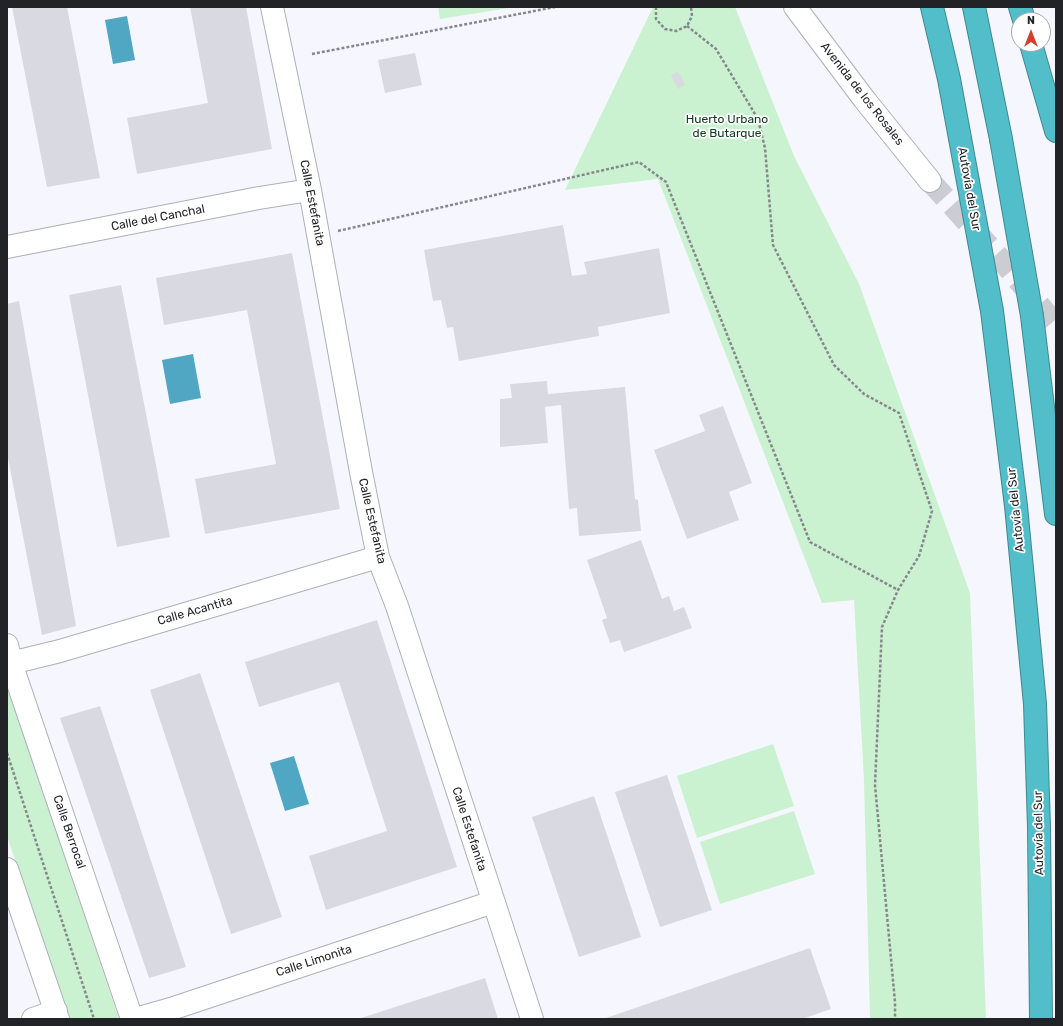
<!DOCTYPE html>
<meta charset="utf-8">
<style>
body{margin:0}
#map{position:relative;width:1063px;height:1026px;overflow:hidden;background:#f6f7fe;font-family:Rubik,sans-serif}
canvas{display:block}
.frame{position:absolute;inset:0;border:8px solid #222326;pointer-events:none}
.north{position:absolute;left:1011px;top:12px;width:40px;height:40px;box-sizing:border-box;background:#fff;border:1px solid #a7a7a8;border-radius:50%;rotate:0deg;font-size:11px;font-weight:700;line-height:16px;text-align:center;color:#222326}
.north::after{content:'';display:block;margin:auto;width:14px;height:18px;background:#cd412e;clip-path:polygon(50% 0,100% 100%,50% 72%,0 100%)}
</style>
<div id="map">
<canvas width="1063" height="1026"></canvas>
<div class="frame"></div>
<div class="north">N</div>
</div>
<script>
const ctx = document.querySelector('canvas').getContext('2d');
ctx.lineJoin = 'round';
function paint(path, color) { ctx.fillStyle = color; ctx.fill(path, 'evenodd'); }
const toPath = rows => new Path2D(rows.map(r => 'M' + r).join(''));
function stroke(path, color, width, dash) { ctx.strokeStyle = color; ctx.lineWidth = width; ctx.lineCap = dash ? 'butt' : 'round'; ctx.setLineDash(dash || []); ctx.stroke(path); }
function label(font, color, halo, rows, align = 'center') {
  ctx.font = font + ' Rubik,sans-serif'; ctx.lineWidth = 3.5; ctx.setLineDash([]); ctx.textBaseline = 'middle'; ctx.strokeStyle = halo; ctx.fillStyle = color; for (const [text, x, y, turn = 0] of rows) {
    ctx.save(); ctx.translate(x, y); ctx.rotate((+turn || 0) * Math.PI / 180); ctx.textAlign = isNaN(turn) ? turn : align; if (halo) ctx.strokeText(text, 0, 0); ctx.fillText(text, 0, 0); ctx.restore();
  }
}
paint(toPath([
 [438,7,509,7,509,8,440,19],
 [653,7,735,7,794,156,859,284,970,593,986,1019,870,1019,864,780,854,600,822,603,658,179,565,190],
 [7,684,9,691,119,1019,68,1019,7,836],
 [773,744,794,806,697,838,677,776],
 [794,811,815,874,720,904,700,842]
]), '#caf1d0');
paint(toPath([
 [127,16,135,60,113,64,105,20],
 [193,354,201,398,170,404,162,360],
 [294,756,309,804,285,811,270,763]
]), '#4fa7c4');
paint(toPath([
 [12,7,67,7,100,178,47,187],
 [190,7,246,7,272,149,137,174,127,118,208,103],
 [415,53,422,85,385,93,378,60],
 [678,71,685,85,678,89,671,75],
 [563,225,572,276,587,274,584,262,659,248,670,313,598,327,599,336,459,361,453,327,447,328,441,300,433,301,424,250],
 [292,253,340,509,205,534,195,479,276,464,247,310,164,325,156,278],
 [121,285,170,537,117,547,69,295],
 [19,301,76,626,42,635,7,453,7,304],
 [547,381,548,394,625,387,635,499,638,500,641,531,579,536,577,508,569,509,561,405,545,407,548,443,500,447,500,399,512,398,510,384],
 [723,406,752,483,729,492,739,520,687,539,654,450,705,431,699,415],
 [641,540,662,599,669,596,674,611,684,607,692,628,624,652,620,640,610,643,602,620,607,618,587,560],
 [377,620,457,867,326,910,309,856,387,831,339,682,259,707,245,662],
 [200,673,282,917,231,934,150,690],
 [100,706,186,967,149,978,60,718],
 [667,775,712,910,660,927,615,792],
 [594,796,641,937,579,957,532,817],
 [810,948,831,1009,802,1019,603,1019],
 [485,978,498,1019,358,1019]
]), '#d9d9e2');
stroke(toPath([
 [930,181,998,256,1056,325]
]), '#cccdd3', 22, [22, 11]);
const minor = toPath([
 [272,7,310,190,361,472,378,557,397,606,532,1019],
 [7,247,259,198,310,190],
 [7,645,11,663,132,1019],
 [11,663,60,651,378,557],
 [7,869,58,1019],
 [33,1019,56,1011],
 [135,1019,174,1008,493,902]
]);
const tertiary = toPath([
 [795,7,864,99,930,181]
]);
const motorway = toPath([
 [932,7,949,79,992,311,1016,506,1035,704,1039,827,1041,1019],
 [974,7,1001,139],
 [1020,7,1024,20],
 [1031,44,1056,131],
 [1032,316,1056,514]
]);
stroke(minor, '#aeafb8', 24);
stroke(tertiary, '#aeafb8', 24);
stroke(motorway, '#418891', 24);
stroke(toPath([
 [656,7,656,19,665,29,676,31,687,26,692,16,691,7],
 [687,26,716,49,758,119,765,148,773,245,834,365,864,394,899,413,932,511,919,556,898,590,882,627,875,785,895,1002,895,1019],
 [312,54,555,7],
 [338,231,639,162,666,182,810,542,898,590],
 [7,753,94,1019]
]), '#86878c', 2.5, [3, 2]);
stroke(minor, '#fff', 22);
stroke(tertiary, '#fff', 22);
stroke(motorway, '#52beca', 22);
const motorwayBridge = toPath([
 [1001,139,1032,316]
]);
stroke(motorwayBridge, '#418891', 24, []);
stroke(motorwayBridge, '#52beca', 22);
label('12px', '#222326', '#fff', [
 ["Avenida de los Rosales",862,94,52],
 ["Autovía del Sur",969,189,80],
 ["Calle Estefanita",312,203,79],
 ["Calle del Canchal",158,218,-11],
 ["Autovía del Sur",1016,510,-96],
 ["Calle Estefanita",372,521,77],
 ["Calle Acantita",195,611,-16],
 ["Calle Estefanita",469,829,72],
 ["Calle Berrocal",69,832,71],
 ["Autovía del Sur",1039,833,-91],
 ["Calle Limonita",314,961,-18]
]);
label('12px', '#0b3919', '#fff', [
 ["Huerto Urbano",727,120],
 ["de Butarque",727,134]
]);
</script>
